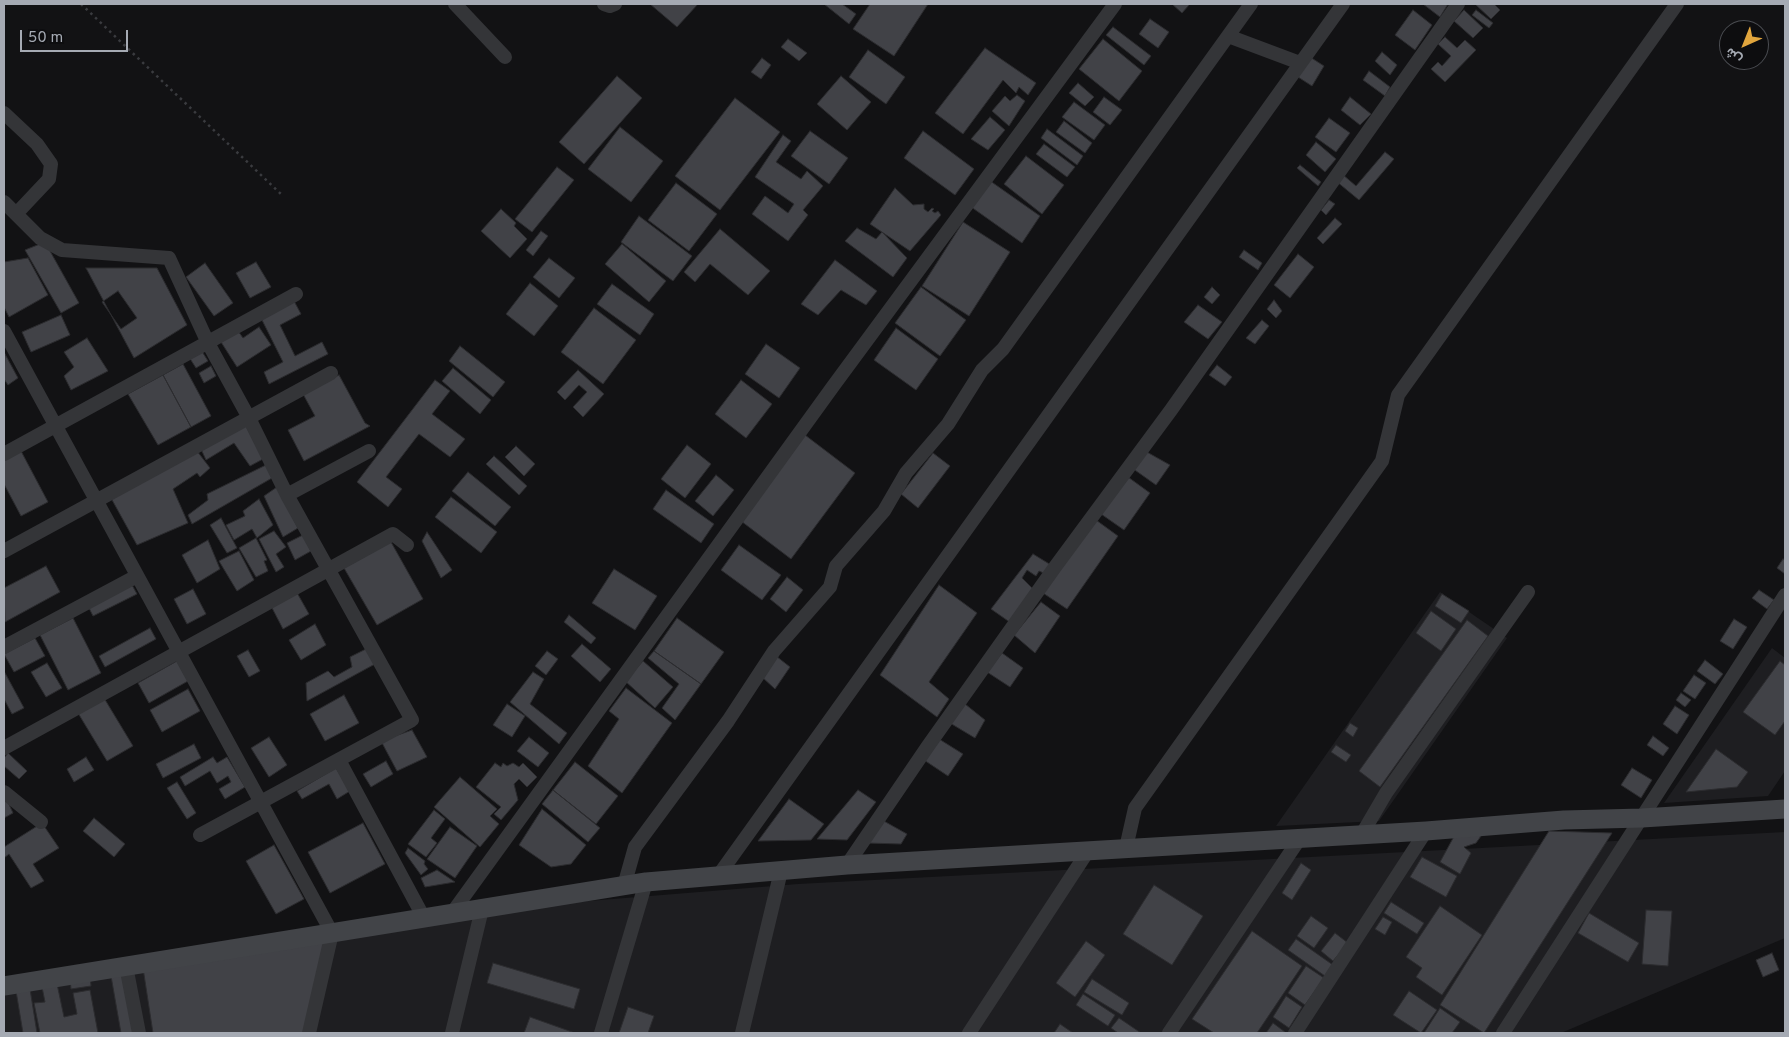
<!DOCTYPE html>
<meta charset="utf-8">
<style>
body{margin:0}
#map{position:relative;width:1789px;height:1037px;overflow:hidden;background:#121214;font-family:Overpass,Vazirmatn,sans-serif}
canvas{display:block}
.frame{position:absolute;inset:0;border:5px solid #a5aab3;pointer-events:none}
.north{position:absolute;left:1719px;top:20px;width:50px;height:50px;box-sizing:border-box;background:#0d0d0f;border:1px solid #4a4c51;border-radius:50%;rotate:224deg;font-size:14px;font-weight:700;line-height:20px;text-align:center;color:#a5aab3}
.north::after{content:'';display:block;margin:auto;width:18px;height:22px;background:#e1a53d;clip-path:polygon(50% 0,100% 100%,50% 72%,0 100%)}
.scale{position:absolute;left:20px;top:30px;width:108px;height:22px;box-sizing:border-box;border:2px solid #a5aab3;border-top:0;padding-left:6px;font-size:15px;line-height:18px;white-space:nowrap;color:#a5aab3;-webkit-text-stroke:4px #0d0d0f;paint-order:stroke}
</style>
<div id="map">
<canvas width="1789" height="1037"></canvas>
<div class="frame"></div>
<div class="north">ش</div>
<div class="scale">50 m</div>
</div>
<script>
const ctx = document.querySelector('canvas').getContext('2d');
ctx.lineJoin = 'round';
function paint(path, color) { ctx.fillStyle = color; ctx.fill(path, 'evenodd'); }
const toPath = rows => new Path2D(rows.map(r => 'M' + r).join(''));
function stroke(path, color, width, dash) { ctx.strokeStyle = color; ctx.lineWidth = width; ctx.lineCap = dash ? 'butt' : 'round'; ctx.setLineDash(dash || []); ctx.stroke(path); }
paint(toPath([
 [1440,592,1507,638,1379,821,1276,826],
 [1772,648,1785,658,1785,771,1768,796,1664,803],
 [1785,832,1785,938,1561,1033,4,1033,4,988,576,902,798,884]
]), '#1e1e21');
const building = toPath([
 [650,4,698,4,677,27,650,4],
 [824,4,842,4,856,14,849,24,824,4],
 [870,4,928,4,894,56,853,29,870,4],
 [1172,4,1188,4,1189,5,1182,13,1172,4],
 [1423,4,1448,4,1440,17,1423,4],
 [1475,4,1494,4,1500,10,1491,19,1475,4],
 [1413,10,1432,25,1415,50,1395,35,1413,10],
 [1464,10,1483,28,1473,38,1454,21,1464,10],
 [1476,10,1493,23,1489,28,1472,15,1476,10],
 [1150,19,1169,32,1158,48,1139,34,1150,19],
 [1113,27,1151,56,1144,65,1106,35,1113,27],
 [1445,37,1457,48,1465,40,1476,50,1445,82,1431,69,1438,62,1442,66,1451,56,1438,44,1445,37],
 [788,39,807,53,799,61,781,47,788,39],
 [1103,39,1142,71,1119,101,1079,69,1103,39],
 [985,48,1036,83,1028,95,1019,87,1016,93,1003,80,963,134,935,113,985,48],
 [868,50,905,77,886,104,849,77,868,50],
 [1382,52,1397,65,1390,75,1375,61,1382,52],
 [1310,57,1324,66,1312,86,1298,77,1310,57],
 [762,58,771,65,761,79,751,72,762,58],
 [1369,71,1390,87,1385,96,1363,80,1369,71],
 [617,76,642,98,584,164,559,142,617,76],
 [841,76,871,102,847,130,817,104,841,76],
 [1078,83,1094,97,1085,106,1069,93,1078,83],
 [1017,95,1025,101,1009,126,992,111,1005,96,1010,101,1017,95],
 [1104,97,1122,110,1110,125,1093,112,1104,97],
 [1350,97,1371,114,1360,125,1341,110,1350,97],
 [735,98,780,132,720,210,675,176,735,98],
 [1074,102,1105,125,1094,140,1062,117,1074,102],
 [990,117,1005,130,988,150,971,139,990,117],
 [1329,118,1350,133,1336,152,1315,137,1329,118],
 [1064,121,1092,143,1085,153,1056,132,1064,121],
 [620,127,663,161,631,202,588,169,620,127],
 [1047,129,1083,156,1077,165,1041,138,1047,129],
 [810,131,848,158,829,184,791,156,810,131],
 [923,131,974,169,955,195,904,158,923,131],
 [783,135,791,141,776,162,801,179,807,171,823,186,803,210,808,215,788,241,752,214,765,196,788,213,794,204,755,177,783,135],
 [1316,142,1336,159,1325,172,1306,155,1316,142],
 [1044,144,1075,167,1067,177,1036,154,1044,144],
 [1385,152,1394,159,1359,200,1336,181,1342,174,1356,186,1385,152],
 [1026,156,1064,185,1042,214,1004,184,1026,156],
 [1300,165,1321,182,1318,186,1297,168,1300,165],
 [557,167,574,180,532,232,515,219,557,167],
 [986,178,1040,216,1022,243,967,204,986,178],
 [676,183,717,214,689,251,648,220,676,183],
 [895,188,913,205,924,204,924,209,928,212,932,208,934,209,932,211,935,213,938,211,941,215,910,251,870,224,895,188],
 [1329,200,1335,204,1326,215,1321,210,1329,200],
 [501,209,516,223,514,226,527,239,510,258,481,231,501,209],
 [639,216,692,256,673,281,621,242,639,216],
 [1335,218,1342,224,1323,244,1317,238,1335,218],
 [963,222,1010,252,969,316,922,286,963,222],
 [857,228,876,239,882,232,907,258,893,277,845,241,857,228],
 [720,229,770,271,748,295,710,264,695,282,684,272,720,229],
 [541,231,548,236,533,256,526,250,541,231],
 [45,242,79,303,61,313,25,250,45,242],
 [622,244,666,281,649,302,605,264,622,244],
 [1244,250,1262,263,1258,270,1239,257,1244,250],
 [1298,254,1314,267,1290,298,1274,285,1298,254],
 [28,258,48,295,9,317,4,307,4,262,28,258],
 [549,258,575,278,559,298,533,277,549,258],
 [835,260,877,291,866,305,841,290,818,315,801,304,835,260],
 [256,262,271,287,250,298,236,273,256,262],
 [205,263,233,303,214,316,186,277,205,263],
 [86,268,157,268,187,325,134,358,86,268],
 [530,283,558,306,534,336,506,314,530,283],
 [612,284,654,314,640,335,597,304,612,284],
 [921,287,966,320,940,356,895,323,921,287],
 [1212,287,1220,295,1212,304,1204,297,1212,287],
 [118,291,137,318,121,329,102,302,118,291],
 [1274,300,1282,311,1276,318,1267,309,1274,300],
 [294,301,301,314,280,325,295,356,322,342,328,354,269,384,264,372,283,362,261,318,294,301],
 [1198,305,1222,322,1208,339,1184,322,1198,305],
 [594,308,636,340,603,384,561,352,594,308],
 [61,315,70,335,31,352,22,332,61,315],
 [1262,320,1269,326,1255,344,1246,338,1262,320],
 [259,327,271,345,237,367,221,342,238,331,243,338,259,327],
 [896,328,938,359,916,390,874,360,896,328],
 [87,338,108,371,71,390,64,376,74,367,64,352,87,338],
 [766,344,800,368,779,398,745,374,766,344],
 [460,346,505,382,493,397,449,361,460,346],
 [201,350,208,361,196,368,189,357,201,350],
 [5,354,18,378,8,385,4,379,5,354],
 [183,364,211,416,191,427,163,375,183,364],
 [1217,365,1232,377,1225,386,1209,375,1217,365],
 [211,366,216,376,204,383,199,373,211,366],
 [453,368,491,400,480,414,442,381,453,368],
 [578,370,604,394,583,417,573,407,587,392,579,385,565,400,557,392,578,370],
 [163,375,191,427,158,445,128,394,163,375],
 [339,375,365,423,370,426,304,461,288,430,315,416,303,394,339,375],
 [435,380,450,391,432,414,465,439,450,457,419,434,386,477,402,489,388,507,357,482,435,380],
 [741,380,772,404,746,438,715,414,741,380],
 [245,424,263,459,250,466,234,443,206,460,201,449,245,424],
 [805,435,855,473,791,559,741,521,805,435],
 [687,445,711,464,685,498,661,479,687,445],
 [516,446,535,464,524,476,505,457,516,446],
 [21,451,48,502,21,516,4,484,4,461,21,451],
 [197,451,210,468,200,477,197,473,173,489,188,523,137,545,111,498,197,451],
 [1145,451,1170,465,1156,485,1132,468,1145,451],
 [933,453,950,466,918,508,901,494,933,453],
 [494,456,527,486,519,495,486,464,494,456],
 [266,465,272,478,192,524,188,515,208,500,207,494,266,465],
 [468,472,511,507,495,526,452,491,468,472],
 [716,475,734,490,713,516,695,501,716,475],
 [1128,477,1150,493,1124,530,1101,514,1128,477],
 [277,487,298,528,283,537,264,496,277,487],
 [666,490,714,524,701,543,653,509,666,490],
 [451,497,497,532,481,553,435,517,451,497],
 [259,499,273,525,257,538,252,529,234,540,226,525,245,516,243,511,259,499],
 [221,518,237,548,227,553,210,525,221,518],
 [1096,520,1118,536,1067,609,1043,593,1096,520],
 [274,531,286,547,276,554,284,567,276,572,259,539,274,531],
 [427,532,452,570,441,578,422,541,427,532],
 [303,535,311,551,295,560,287,543,303,535],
 [256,538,267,560,264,561,268,571,256,577,239,548,256,538],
 [208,540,220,569,197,583,182,555,208,540],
 [391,542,423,599,377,625,344,568,391,542],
 [739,545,781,575,762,600,721,570,739,545],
 [239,551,254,580,237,591,219,561,239,551],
 [1033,554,1051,565,1046,574,1039,571,1036,576,1027,570,1022,578,1034,590,1011,623,991,609,1033,554],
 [1783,559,1785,560,1785,574,1777,568,1783,559],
 [46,566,60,592,5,622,4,588,46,566],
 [614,569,657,596,635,630,592,603,614,569],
 [787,577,803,590,786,612,770,599,787,577],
 [132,585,137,594,93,616,89,608,132,585],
 [939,585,977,613,929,682,949,699,937,717,880,675,939,585],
 [193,589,206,614,187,624,174,599,193,589],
 [1759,590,1774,600,1767,609,1752,598,1759,590],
 [296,591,309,614,283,629,270,604,296,591],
 [1442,594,1469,611,1461,623,1435,606,1442,594],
 [1041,602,1060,616,1035,653,1014,635,1041,602],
 [1431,611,1456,629,1441,651,1416,633,1431,611],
 [569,615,596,638,591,644,564,622,569,615],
 [73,618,101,673,68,690,40,635,73,618],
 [677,618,724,652,701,684,654,651,677,618],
 [1734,619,1747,627,1733,649,1720,641,1734,619],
 [1467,620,1488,636,1380,787,1359,771,1467,620],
 [315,624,326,645,301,660,289,640,315,624],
 [150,628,156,639,105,667,99,656,150,628],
 [35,638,45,656,14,672,4,654,35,638],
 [582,644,611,669,600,682,571,656,582,644],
 [366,649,375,664,307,701,306,683,328,671,334,677,352,667,350,657,366,649],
 [248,650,260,671,249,677,237,656,248,650],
 [547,651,558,659,546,675,535,666,547,651],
 [654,651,701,684,675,720,662,708,679,684,648,658,654,651],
 [1002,653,1023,668,1010,687,987,672,1002,653],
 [776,656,790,667,775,689,762,677,776,656],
 [1705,660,1723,674,1715,684,1697,671,1705,660],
 [177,661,188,681,149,703,138,683,177,661],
 [643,661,673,687,655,708,625,681,643,661],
 [1780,661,1785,665,1785,721,1775,735,1743,712,1780,661],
 [47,663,62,688,46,697,31,672,47,663],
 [4,671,24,708,12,714,4,699,4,671],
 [533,672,544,679,530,704,567,733,559,744,510,702,533,672],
 [1694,675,1706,683,1695,699,1683,691,1694,675],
 [626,688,672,723,622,793,588,766,619,719,609,711,626,688],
 [188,689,200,711,162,732,150,710,188,689],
 [1681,693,1691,700,1685,707,1676,700,1681,693],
 [344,695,359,723,325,741,310,714,344,695],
 [104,698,133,746,107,761,78,713,104,698],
 [507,704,525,716,512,737,493,725,507,704],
 [965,704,985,720,975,738,950,723,965,704],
 [1675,706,1689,715,1677,734,1663,724,1675,706],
 [1350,723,1358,728,1353,737,1345,731,1350,723],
 [412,730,427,757,397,771,381,741,412,730],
 [1653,736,1669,748,1663,756,1647,745,1653,736],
 [269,737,287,765,269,777,251,748,269,737],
 [529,737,549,753,538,767,517,751,529,737],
 [939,739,963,754,948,776,924,760,939,739],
 [194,744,201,758,163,778,156,764,194,744],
 [1336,745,1351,755,1346,762,1331,752,1336,745],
 [1716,749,1748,772,1737,787,1686,792,1716,749],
 [8,753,27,771,19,779,4,766,4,758,8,753],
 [86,757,94,770,74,782,67,769,86,757],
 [213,757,217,763,227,757,245,787,225,799,219,789,231,782,228,776,217,783,210,771,185,786,180,777,213,757],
 [386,761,393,774,371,787,363,774,386,761],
 [575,762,618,796,596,824,553,790,575,762],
 [495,763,501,767,503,763,507,766,513,763,519,767,523,763,537,777,527,787,519,779,514,784,518,800,501,820,494,814,501,807,476,787,495,763],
 [336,768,350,791,337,799,329,784,302,799,297,791,336,768],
 [1632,768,1652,780,1641,798,1621,785,1632,768],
 [460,777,497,809,490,816,499,824,480,847,434,807,460,777],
 [177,782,196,813,187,819,167,788,177,782],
 [553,790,600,828,588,842,542,804,553,790],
 [858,790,876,802,847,840,817,839,858,790],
 [789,799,824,824,811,840,758,841,789,799],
 [7,800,13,813,4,818,4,802,7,800],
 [542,809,586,845,571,864,551,867,519,845,542,809],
 [434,810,445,819,431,838,437,843,426,857,408,844,434,810],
 [94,818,125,844,114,857,83,831,94,818],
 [882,820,907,834,901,844,867,843,882,820],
 [42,823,59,848,33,864,44,881,31,888,9,854,4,858,4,847,42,823],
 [363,823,385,864,330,893,308,852,363,823],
 [450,827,477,846,455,878,427,859,450,827],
 [1457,831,1481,836,1476,843,1464,847,1471,853,1460,874,1440,862,1457,831],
 [1549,831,1612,833,1484,1033,1440,1005,1549,831],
 [274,845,304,899,276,914,246,861,274,845],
 [408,848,425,861,424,864,428,869,421,875,405,853,408,848],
 [1422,857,1457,876,1446,897,1410,877,1422,857],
 [1301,863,1311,870,1292,900,1282,893,1301,863],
 [437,870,455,882,425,887,421,878,437,870],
 [1154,885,1203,916,1172,965,1123,934,1154,885],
 [1391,902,1424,923,1417,934,1384,913,1391,902],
 [1440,906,1482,935,1442,995,1416,977,1422,968,1406,957,1440,906],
 [1646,910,1672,911,1668,966,1642,964,1646,910],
 [1589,913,1639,943,1628,962,1578,933,1589,913],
 [1311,916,1328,928,1314,948,1297,936,1311,916],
 [1383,917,1392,922,1385,935,1375,929,1383,917],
 [1252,931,1302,966,1257,1033,1214,1033,1192,1019,1252,931],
 [1335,933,1348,943,1333,961,1321,951,1335,933],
 [1296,939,1333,965,1325,976,1288,950,1296,939],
 [325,940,305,1033,153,1033,143,968,325,940],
 [1086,941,1105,955,1075,997,1056,983,1086,941],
 [1772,953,1779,970,1763,977,1756,960,1772,953],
 [493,963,580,989,574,1009,487,983,493,963],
 [1306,966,1324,978,1305,1005,1288,993,1306,966],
 [125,973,135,1033,121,1033,111,976,125,973],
 [90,975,91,986,71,989,70,978,90,975],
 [56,979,64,1017,77,1014,73,993,90,990,98,1033,40,1033,34,1003,45,1002,41,982,56,979],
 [1092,979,1129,1003,1122,1015,1084,992,1092,979],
 [30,989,37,1033,23,1033,16,991,30,989],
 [1409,991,1437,1010,1421,1033,1393,1015,1409,991],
 [1083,994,1115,1015,1108,1026,1076,1005,1083,994],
 [1286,996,1302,1007,1289,1028,1273,1017,1286,996],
 [628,1007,654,1016,648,1033,619,1033,628,1007],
 [1440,1008,1460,1022,1452,1033,1424,1033,1440,1008],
 [530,1017,575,1033,524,1033,530,1017],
 [1119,1018,1141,1033,1118,1033,1111,1028,1119,1018],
 [1273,1023,1285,1032,1284,1033,1266,1033,1273,1023],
 [1060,1024,1073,1033,1054,1033,1060,1024]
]);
paint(building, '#414247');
stroke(building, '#2c2c2f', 1);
stroke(toPath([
 [81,4,282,195]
]), '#3a3b3f', 2.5, [2.5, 4]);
stroke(toPath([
 [455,4,505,57],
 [604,4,610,6,615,4],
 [1228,36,1300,63],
 [4,113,37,144,51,164,49,179,16,214],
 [4,202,40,238,62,250,169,258,208,343,249,418,287,495,412,720,200,835],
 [4,331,332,933,309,1033],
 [4,454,296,294],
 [287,495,369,451],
 [4,551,331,373],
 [4,647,137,576],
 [4,748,393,534,407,545],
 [339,760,424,918],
 [4,792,41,822],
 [1362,834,1386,793,1528,592],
 [1126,848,1135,808,1382,461,1398,395,1677,4],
 [847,865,928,746,1055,567,1171,410,1458,4],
 [718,876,1343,4],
 [624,886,635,847,728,721,774,651,830,587,836,566,884,511,906,473,948,424,982,370,1003,349,1251,4],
 [452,913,834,385,1115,4],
 [126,966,139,1033],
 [452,1033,482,909],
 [601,1033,646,882],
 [742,1033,781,871],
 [969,1033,1088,851],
 [1169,1033,1300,838],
 [1295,1033,1426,831],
 [1503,1033,1785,595]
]), '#343538', 14);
stroke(toPath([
 [4,986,646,882,847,865,1426,831,1564,820,1642,818,1785,809]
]), '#424448', 19);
</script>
